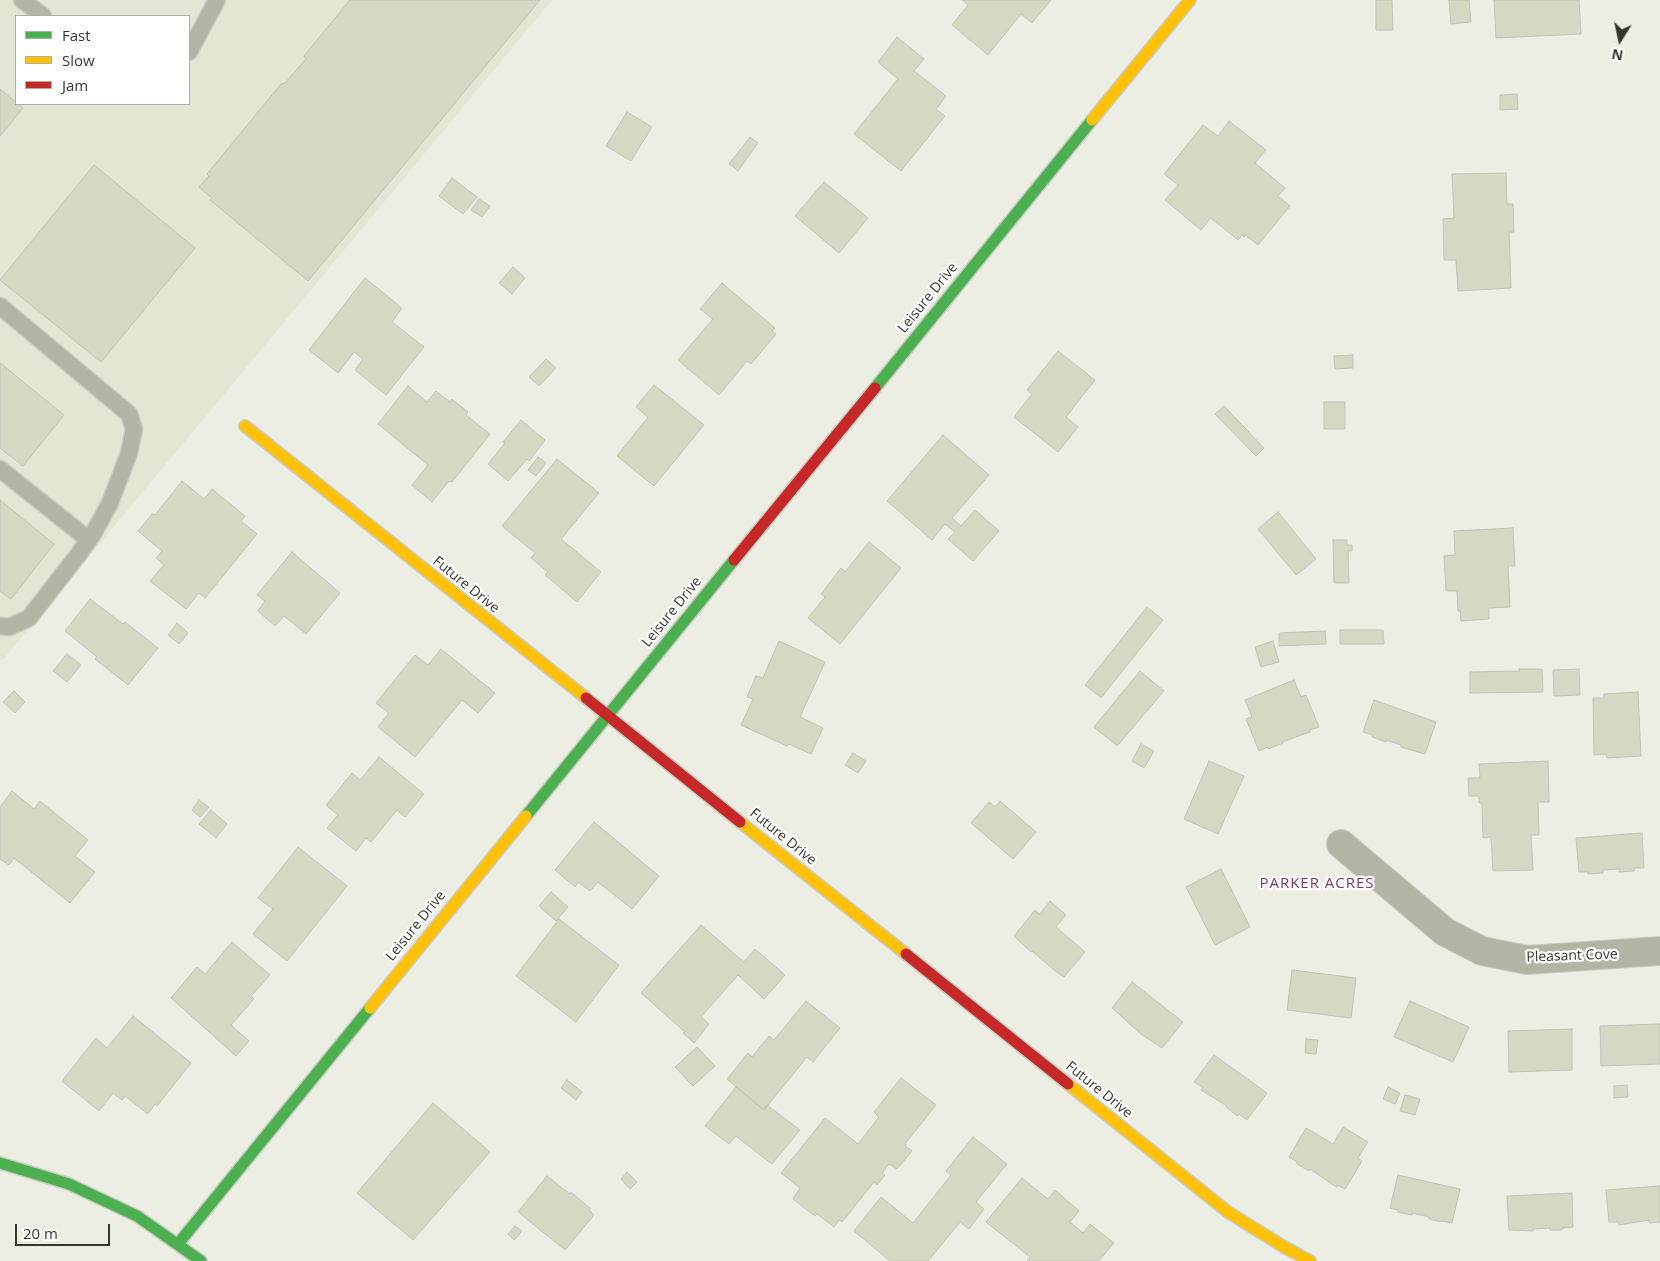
<!DOCTYPE html>
<style>
body{margin:0}
#map{position:relative;width:1660px;height:1261px;overflow:hidden;background:#eceee3;font-family:"Open Sans",sans-serif}
canvas{display:block}
.legend{position:absolute;left:15px;top:15px;width:175px;height:90px;box-sizing:border-box;background:#fff;border:1px solid #aeafab;margin:0;padding:6px 9px;list-style:none;font-size:15px;color:#35362e}
.legend li{display:flex;align-items:center;gap:10px;height:25px}
.legend b{width:25px;border:1px solid #aeafab}
.north{position:absolute;left:1595px;top:15px;width:50px;height:50px;-webkit-text-stroke:4px #fff;paint-order:stroke;rotate:190deg;font-size:14px;font-weight:700;line-height:20px;text-align:center;color:#35362e}
.north::after{content:'';display:block;margin:auto;width:18px;height:22px;background:#35362e;clip-path:polygon(50% 0,100% 100%,50% 72%,0 100%)}
.scale{position:absolute;left:15px;top:1224px;width:95px;height:22px;box-sizing:border-box;border:2px solid #35362e;border-top:0;padding-left:6px;font-size:15px;line-height:18px;white-space:nowrap;color:#35362e;-webkit-text-stroke:4px #fff;paint-order:stroke}
</style>
<div id="map">
<canvas width="1660" height="1261"></canvas>
<ul class="legend">
<li><b style="height:6px;background:#4caf50"></b>Fast</li>
<li><b style="height:6px;background:#ffc107"></b>Slow</li>
<li><b style="height:6px;background:#c62828"></b>Jam</li>
</ul>
<div class="north">N</div>
<div class="scale">20 m</div>
</div>
<script>
const ctx = document.querySelector('canvas').getContext('2d');
ctx.lineJoin = 'round';
function paint(path, color) { ctx.fillStyle = color; ctx.fill(path, 'evenodd'); }
const toPath = rows => new Path2D(rows.map(r => 'M' + r).join(''));
function stroke(path, color, width, dash) { ctx.strokeStyle = color; ctx.lineWidth = width; ctx.lineCap = dash ? 'butt' : 'round'; ctx.setLineDash(dash || []); ctx.stroke(path); }
function label(font, color, halo, rows, align = 'center') {
  ctx.font = font + ' "Open Sans",sans-serif'; ctx.lineWidth = 4.5; ctx.setLineDash([]); ctx.textBaseline = 'middle'; ctx.strokeStyle = halo; ctx.fillStyle = color; for (const [text, x, y, turn = 0] of rows) {
    ctx.save(); ctx.translate(x, y); ctx.rotate((+turn || 0) * Math.PI / 180); ctx.textAlign = isNaN(turn) ? turn : align; if (halo) ctx.strokeText(text, 0, 0); ctx.fillText(text, 0, 0); ctx.restore();
  }
}
paint(toPath([
 [0,0,552,0,2,661,0,659],
 [16,16,189,16,189,104,16,104]
]), '#e2e6d2');
const building = toPath([
 [350,0,540,0,308,281,210,200,212,198,199,187,209,176,207,174,281,84,285,83,306,59,304,56,350,0],
 [962,0,1051,0,1032,23,1021,14,988,55,952,25,968,5,962,0],
 [1376,0,1392,0,1393,30,1376,30,1376,0],
 [1449,0,1469,0,1471,22,1451,24,1449,0],
 [1494,0,1579,0,1581,34,1496,38,1494,0],
 [897,37,924,59,914,71,946,96,936,109,945,116,901,171,854,134,898,79,878,62,897,37],
 [0,89,23,108,0,136,0,89],
 [1517,94,1518,109,1500,110,1500,95,1517,94],
 [627,112,652,127,631,161,606,146,627,112],
 [1229,121,1266,150,1255,163,1285,188,1278,196,1290,206,1258,245,1245,235,1244,237,1242,235,1238,240,1211,218,1201,230,1165,200,1178,185,1164,174,1203,125,1218,136,1229,121],
 [750,137,758,143,738,171,729,164,750,137],
 [94,165,195,248,101,362,0,280,94,165],
 [1506,173,1507,204,1513,204,1514,232,1509,232,1511,288,1458,291,1456,260,1444,260,1443,219,1454,218,1452,174,1506,173],
 [452,178,477,197,463,214,439,196,452,178],
 [824,182,868,218,839,253,795,216,824,182],
 [479,199,490,206,482,217,471,210,479,199],
 [513,267,525,278,512,294,499,283,513,267],
 [365,278,402,308,392,322,424,347,386,395,355,370,363,359,354,352,338,373,309,350,365,278],
 [722,283,775,328,772,331,776,334,751,364,747,361,719,395,678,360,713,319,700,309,722,283],
 [1058,351,1095,380,1066,417,1078,427,1058,452,1014,417,1032,394,1027,390,1058,351],
 [1353,355,1353,368,1335,369,1334,356,1353,355],
 [546,359,556,368,539,386,529,377,546,359],
 [0,363,64,415,23,466,0,448,0,363],
 [654,385,704,425,654,486,617,456,648,417,636,407,654,385],
 [408,386,427,402,436,391,450,402,452,399,468,412,466,415,490,434,452,482,449,481,432,502,412,485,428,465,378,424,408,386],
 [1324,402,1345,402,1345,429,1324,429,1324,402],
 [1224,406,1264,448,1256,456,1215,414,1224,406],
 [521,420,545,440,529,461,527,459,508,481,488,464,505,443,503,442,521,420],
 [943,435,989,475,952,518,961,526,975,510,999,531,973,561,948,539,955,532,945,524,932,540,887,501,943,435],
 [538,457,546,463,536,476,528,470,538,457],
 [557,459,599,493,561,539,601,572,577,602,545,575,548,572,531,558,535,553,502,526,557,459],
 [182,481,204,499,212,489,245,516,241,521,257,534,205,598,199,593,186,609,150,581,164,565,156,558,162,551,138,531,152,514,155,515,182,481],
 [0,500,54,544,11,599,0,591,0,500],
 [1278,512,1316,559,1296,575,1258,529,1278,512],
 [1513,528,1515,566,1508,566,1510,607,1489,608,1489,619,1461,621,1460,611,1458,611,1457,591,1446,591,1444,556,1455,555,1454,531,1513,528],
 [1333,540,1347,540,1347,545,1352,545,1352,551,1348,551,1349,583,1334,583,1333,540],
 [869,542,901,568,840,644,808,618,825,597,821,594,841,568,845,572,869,542],
 [292,552,340,593,306,634,284,616,275,626,258,611,265,601,257,595,292,552],
 [90,599,123,624,125,622,158,648,128,685,95,659,97,657,65,631,90,599],
 [1147,607,1163,620,1101,698,1085,685,1147,607],
 [177,623,188,633,179,644,168,635,177,623],
 [1340,630,1383,630,1384,644,1340,644,1340,630],
 [1325,631,1326,644,1279,646,1279,633,1325,631],
 [779,641,825,662,800,717,823,728,811,754,789,744,787,746,741,725,753,699,747,697,756,676,763,678,779,641],
 [1273,641,1279,662,1261,667,1255,647,1273,641],
 [441,649,495,693,478,713,462,700,415,757,378,727,389,713,376,703,415,655,428,665,441,649],
 [67,654,81,665,67,682,53,671,67,654],
 [1519,669,1542,669,1543,692,1470,693,1470,672,1520,671,1519,669],
 [1579,669,1580,695,1554,696,1553,670,1579,669],
 [1140,671,1164,691,1117,746,1094,727,1140,671],
 [1294,680,1301,697,1306,695,1319,727,1310,730,1310,732,1282,742,1283,743,1268,749,1268,747,1259,751,1246,719,1252,717,1245,700,1294,680],
 [14,691,25,702,15,713,3,702,14,691],
 [1638,692,1641,756,1607,758,1606,754,1594,755,1593,698,1604,698,1604,694,1638,692],
 [1374,700,1436,722,1425,754,1401,747,1401,745,1386,740,1386,742,1372,737,1373,735,1363,732,1374,700],
 [1141,744,1154,751,1144,768,1132,761,1141,744],
 [853,753,866,761,858,773,845,765,853,753],
 [379,757,424,794,405,817,397,810,371,842,366,838,356,851,327,828,338,815,326,805,352,773,360,780,379,757],
 [1209,761,1244,776,1218,834,1184,819,1209,761],
 [1548,761,1549,802,1538,802,1539,835,1531,835,1533,870,1493,871,1491,837,1483,838,1482,803,1479,803,1479,796,1469,796,1468,778,1480,778,1479,764,1548,761],
 [12,791,34,809,40,801,88,840,75,856,95,872,70,903,14,858,9,865,0,859,0,807,12,791],
 [199,800,209,807,200,817,192,810,199,800],
 [1000,801,1036,832,1013,859,971,823,989,802,995,807,1000,801],
 [211,810,227,824,216,838,199,824,211,810],
 [594,822,659,876,632,909,598,882,590,891,578,882,575,887,555,870,594,822],
 [1642,833,1644,868,1634,868,1634,871,1619,872,1620,869,1603,870,1603,873,1588,874,1588,872,1579,872,1576,838,1642,833],
 [298,847,347,886,287,961,253,934,273,909,258,898,298,847],
 [1221,869,1250,927,1215,945,1186,887,1221,869],
 [551,892,568,907,556,921,539,906,551,892],
 [1050,901,1066,915,1056,927,1085,952,1064,977,1055,971,1032,951,1031,952,1014,936,1035,910,1040,914,1050,901],
 [559,919,619,965,576,1022,516,976,559,919],
 [701,925,744,962,755,949,785,975,764,999,738,975,701,1017,709,1024,694,1043,683,1033,685,1032,641,993,701,925],
 [232,942,270,975,251,996,254,999,231,1025,249,1041,236,1056,171,998,197,967,205,974,232,942],
 [1292,970,1356,978,1351,1018,1287,1010,1292,970],
 [1132,982,1183,1022,1162,1048,1141,1034,1112,1008,1132,982],
 [806,1001,840,1028,813,1062,807,1057,764,1110,727,1079,748,1053,752,1057,769,1036,774,1040,806,1001],
 [1410,1001,1469,1027,1453,1062,1394,1037,1410,1001],
 [133,1016,191,1063,157,1106,155,1104,148,1114,125,1096,122,1100,113,1093,99,1111,62,1081,96,1038,107,1048,133,1016],
 [1660,1024,1660,1064,1601,1066,1600,1026,1660,1024],
 [1572,1029,1572,1070,1509,1072,1508,1031,1572,1029],
 [1306,1039,1318,1040,1316,1054,1305,1053,1306,1039],
 [697,1047,715,1066,693,1086,675,1067,697,1047],
 [1214,1055,1267,1093,1247,1120,1239,1114,1238,1116,1232,1112,1226,1107,1227,1106,1201,1090,1203,1088,1194,1082,1214,1055],
 [901,1078,936,1105,905,1144,906,1144,905,1146,912,1151,897,1169,889,1164,882,1173,885,1175,877,1185,874,1182,842,1222,839,1220,834,1227,817,1214,815,1216,793,1199,800,1188,781,1173,825,1118,858,1144,879,1117,874,1112,901,1078],
 [567,1080,582,1092,576,1100,561,1088,567,1080],
 [1627,1085,1628,1097,1614,1098,1614,1086,1627,1085],
 [736,1087,764,1110,767,1105,800,1130,772,1164,736,1136,729,1144,705,1126,736,1087],
 [1388,1087,1400,1093,1395,1104,1383,1099,1388,1087],
 [1405,1095,1420,1099,1415,1115,1400,1111,1405,1095],
 [433,1103,490,1152,413,1240,357,1193,433,1103],
 [1343,1127,1368,1142,1358,1158,1362,1161,1345,1189,1337,1185,1337,1187,1333,1185,1310,1169,1309,1171,1297,1164,1297,1162,1289,1157,1306,1128,1333,1144,1343,1127],
 [973,1137,1007,1164,976,1202,984,1209,969,1229,960,1222,928,1261,890,1261,854,1231,881,1197,913,1223,951,1175,946,1171,973,1137],
 [627,1172,637,1182,630,1189,621,1179,627,1172],
 [1398,1175,1460,1189,1452,1223,1442,1221,1441,1222,1429,1219,1429,1217,1412,1213,1412,1215,1398,1212,1398,1210,1390,1208,1398,1175],
 [547,1176,570,1194,571,1192,590,1208,589,1210,594,1215,565,1250,518,1212,547,1176],
 [1022,1178,1048,1199,1055,1190,1079,1211,1070,1222,1083,1233,1090,1224,1114,1243,1099,1261,1027,1261,1030,1257,986,1222,1022,1178],
 [1660,1186,1660,1222,1649,1223,1649,1220,1619,1225,1618,1222,1609,1222,1606,1190,1660,1186],
 [1572,1193,1573,1227,1563,1228,1562,1230,1550,1230,1550,1228,1533,1229,1533,1231,1509,1230,1507,1196,1572,1193],
 [515,1226,522,1231,514,1240,508,1234,515,1226]
]);
paint(building, '#d5d9c4');
stroke(building, '#c0c2b9', 1);
const lane = toPath([
 [22,0,43,16],
 [189,52,217,0],
 [0,306,129,414,134,429,129,453,110,503,93,534,78,555,29,618,9,627,0,626],
 [0,469,89,540]
]);
const street = toPath([
 [1341,844,1445,932,1482,951,1527,960,1660,951]
]);
const fast = toPath([
 [875,388,1092,120],
 [526,816,734,560],
 [0,1163,69,1184,137,1216,201,1261],
 [178,1244,370,1008]
]);
const slow = toPath([
 [1092,120,1190,0],
 [245,426,586,698],
 [740,822,906,954],
 [370,1008,526,816],
 [1068,1084,1228,1212,1284,1247,1310,1261]
]);
const jam = toPath([
 [734,560,875,388],
 [586,698,740,822],
 [906,954,1068,1084]
]);
stroke(lane, '#caccc3', 19);
stroke(street, '#caccc3', 30);
stroke(fast, '#caccc3', 14);
stroke(slow, '#caccc3', 14);
stroke(jam, '#caccc3', 14);
stroke(lane, '#b2b5a4', 16);
stroke(street, '#b2b5a4', 28);
stroke(fast, '#4caf50', 11);
stroke(slow, '#ffc107', 11);
stroke(jam, '#c62828', 11);
label('14px', '#35362e', '#fff', [
 ["Leisure Drive",928,298,-51],
 ["Future Drive",466,585,39],
 ["Leisure Drive",672,612,-51],
 ["Future Drive",783,837,39],
 ["Leisure Drive",416,926,-51],
 ["Pleasant Cove",1572,956,-2],
 ["Future Drive",1099,1090,39]
]);
ctx.letterSpacing = '1px';
label('15px', '#7c3b5c', '#fff', [
 ["PARKER ACRES",1317,884]
]);
ctx.letterSpacing = '0px';
</script>
